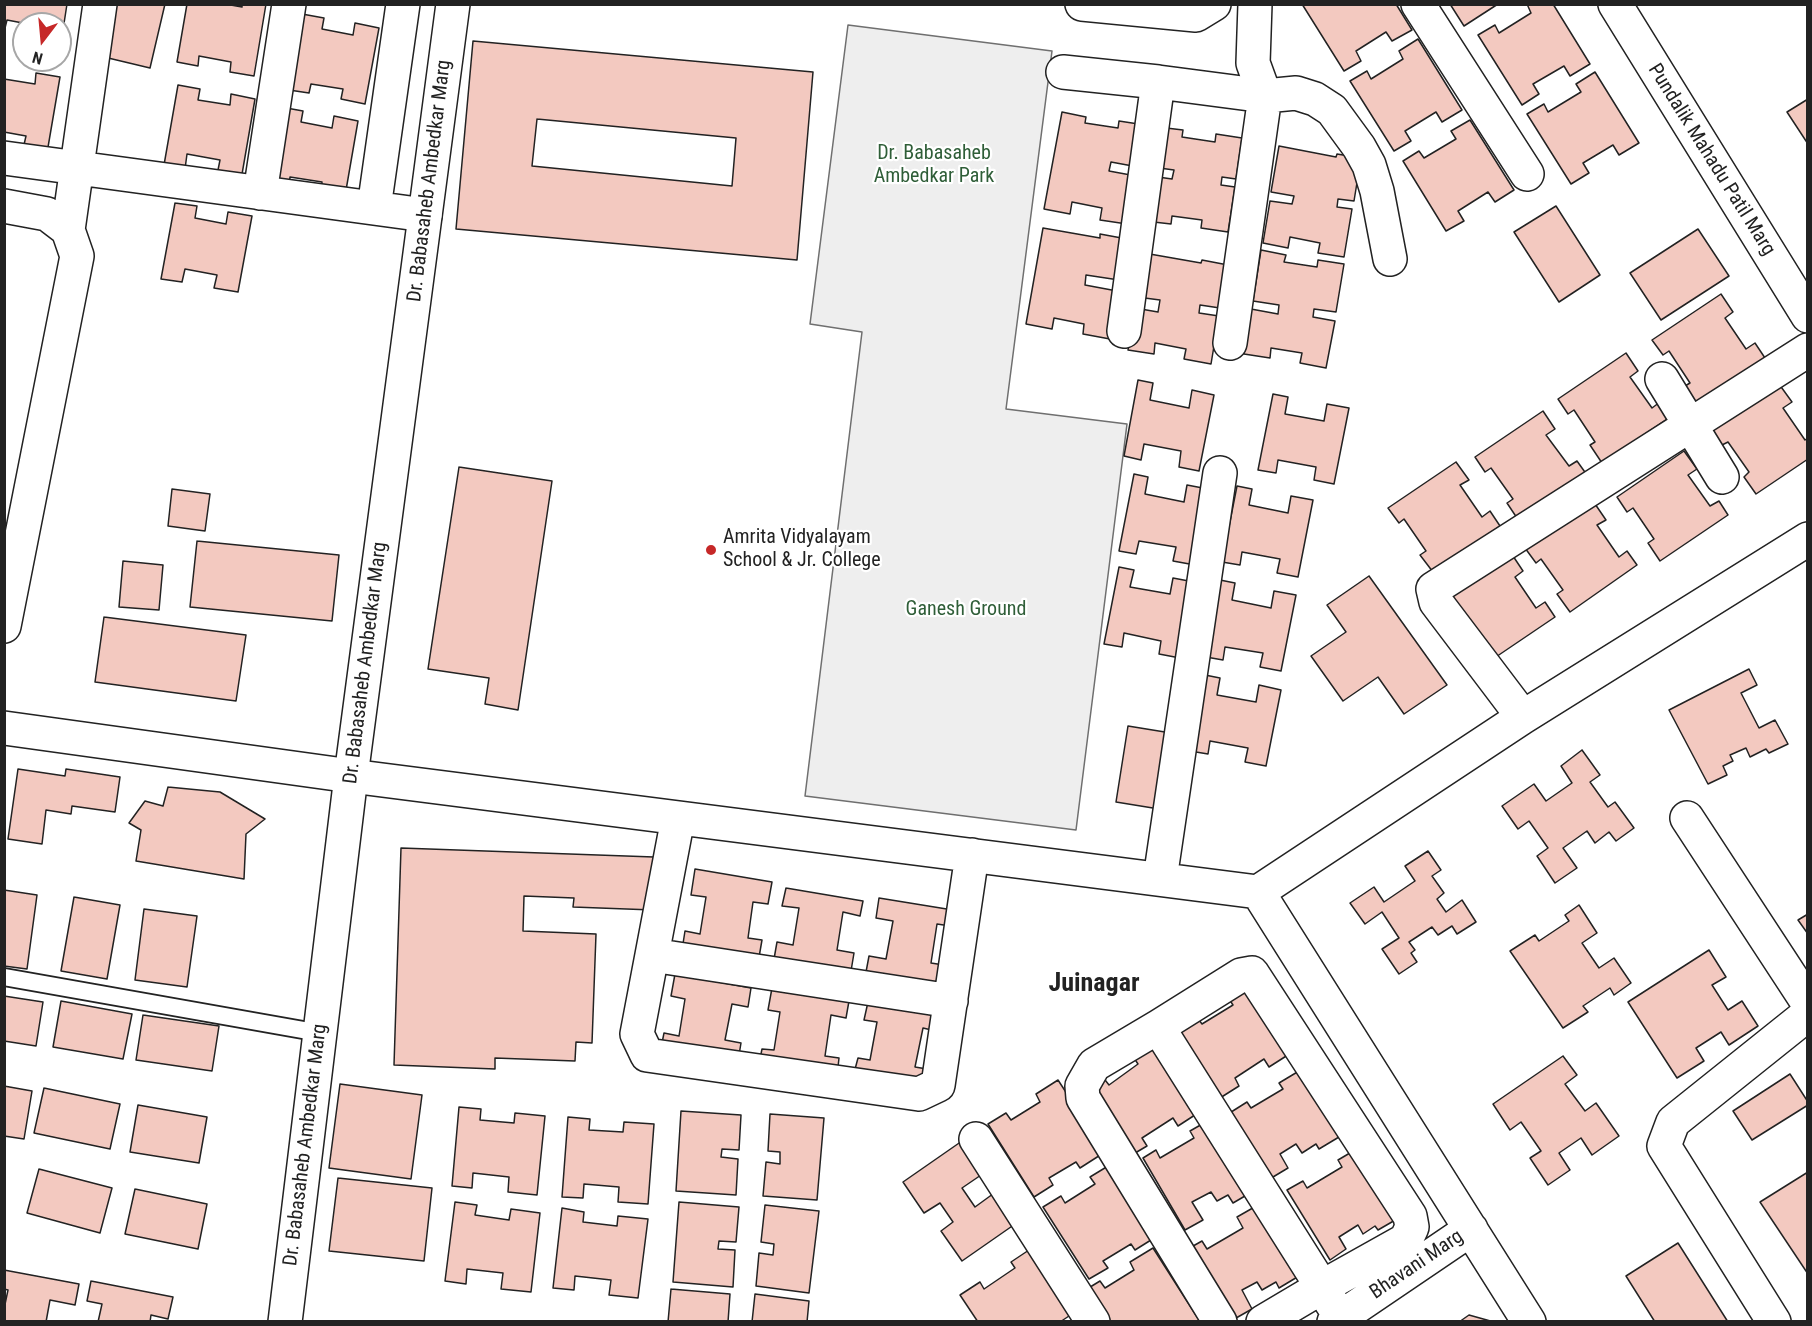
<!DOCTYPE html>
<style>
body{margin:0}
#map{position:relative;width:1812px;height:1326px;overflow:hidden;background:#fff;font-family:"Roboto Condensed",sans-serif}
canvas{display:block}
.frame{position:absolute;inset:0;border:6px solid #222;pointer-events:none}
.north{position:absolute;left:12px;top:12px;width:60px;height:60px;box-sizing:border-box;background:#fff;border:2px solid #a7a7a7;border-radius:50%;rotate:196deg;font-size:16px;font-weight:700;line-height:24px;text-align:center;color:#222}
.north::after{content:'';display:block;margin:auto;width:21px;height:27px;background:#c62828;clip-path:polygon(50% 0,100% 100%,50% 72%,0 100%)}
</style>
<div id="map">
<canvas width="1812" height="1326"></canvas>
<div class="frame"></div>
<div class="north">N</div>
</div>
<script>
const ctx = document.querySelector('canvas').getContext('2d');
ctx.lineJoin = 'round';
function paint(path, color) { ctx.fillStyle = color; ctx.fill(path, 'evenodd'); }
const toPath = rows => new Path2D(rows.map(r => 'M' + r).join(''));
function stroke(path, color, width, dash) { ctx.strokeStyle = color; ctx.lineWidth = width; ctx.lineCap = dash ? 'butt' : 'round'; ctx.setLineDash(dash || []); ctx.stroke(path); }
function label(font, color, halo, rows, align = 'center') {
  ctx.font = font + ' "Roboto Condensed",sans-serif'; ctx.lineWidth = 4.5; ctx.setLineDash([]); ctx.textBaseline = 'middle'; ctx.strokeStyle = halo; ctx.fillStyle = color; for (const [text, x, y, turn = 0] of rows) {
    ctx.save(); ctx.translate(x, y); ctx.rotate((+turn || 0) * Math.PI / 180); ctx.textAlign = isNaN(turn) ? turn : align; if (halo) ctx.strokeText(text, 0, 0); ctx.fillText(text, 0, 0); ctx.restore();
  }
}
const green = toPath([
 [848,25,1052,51,1006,409,1127,424,1076,830,805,796,862,332,810,324,848,25]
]);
paint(green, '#eee');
stroke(green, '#6f6f6f', 1.5);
const building = toPath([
 [4,4,67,4,61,43,60,24,28,24,7,20,4,32,4,4],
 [116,4,165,4,150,68,104,57,116,4],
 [187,4,225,4,242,7,242,4,266,4,254,76,230,72,231,62,199,56,198,66,177,62,187,4],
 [1302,4,1396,4,1412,30,1392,41,1386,32,1356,51,1361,61,1344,71,1302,4],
 [1450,4,1498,4,1464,26,1450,4],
 [1553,4,1590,64,1570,76,1564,66,1533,84,1539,94,1522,105,1478,35,1495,25,1499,33,1531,13,1527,4,1553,4],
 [302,14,324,18,322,29,353,35,355,23,379,28,365,104,341,99,343,89,311,84,309,93,289,90,302,14],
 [1418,39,1462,110,1442,122,1436,112,1405,131,1411,141,1394,151,1350,81,1367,71,1371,79,1403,59,1399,51,1418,39],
 [473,41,813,72,797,260,456,229,473,41],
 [537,119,736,138,732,186,532,166,537,119],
 [1595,72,1639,143,1619,155,1613,145,1583,163,1589,173,1571,184,1527,114,1544,104,1548,112,1581,92,1576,84,1595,72],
 [36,73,60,77,47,153,23,149,26,136,4,132,4,79,35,84,36,73],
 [178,85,200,89,198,100,230,105,231,94,255,99,241,180,217,175,220,160,187,154,185,169,164,165,178,85],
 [1808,99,1808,144,1787,112,1808,99],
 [281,107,303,111,301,122,332,128,334,116,358,121,345,196,321,192,322,182,290,177,289,186,268,183,281,107],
 [1062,112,1086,117,1085,123,1118,128,1119,121,1145,125,1138,167,1111,162,1109,171,1136,176,1127,224,1100,220,1102,208,1072,202,1070,214,1044,209,1062,112],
 [1470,120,1514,190,1495,202,1488,192,1458,211,1464,221,1446,231,1403,161,1419,151,1424,158,1456,139,1451,131,1470,120],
 [1158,127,1183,130,1182,137,1215,142,1216,134,1242,138,1236,179,1222,177,1221,185,1235,187,1228,232,1201,228,1202,220,1172,216,1171,224,1145,221,1151,176,1172,179,1174,170,1152,167,1158,127],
 [1279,146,1336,157,1337,154,1361,158,1354,201,1338,199,1337,207,1352,209,1344,257,1318,253,1320,243,1290,237,1288,248,1263,243,1270,201,1292,204,1294,196,1271,192,1279,146],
 [175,203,197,206,195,218,226,224,228,212,252,216,238,292,214,288,217,275,185,269,182,282,161,279,175,203],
 [1556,206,1600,275,1559,302,1514,232,1556,206],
 [1043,228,1100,238,1100,234,1127,239,1119,280,1086,275,1085,285,1117,291,1110,339,1083,334,1084,324,1054,318,1052,329,1026,324,1043,228],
 [1698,229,1729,276,1661,320,1630,273,1698,229],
 [1261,250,1286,255,1284,262,1317,267,1318,260,1344,264,1336,312,1314,309,1313,317,1335,321,1326,368,1300,363,1302,353,1271,348,1270,358,1244,354,1251,309,1278,314,1279,305,1253,301,1261,250],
 [1144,253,1201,263,1202,260,1228,265,1220,308,1200,305,1199,313,1219,316,1211,364,1184,359,1186,349,1155,343,1154,354,1128,350,1135,308,1158,312,1160,300,1137,297,1144,253],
 [1721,294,1733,312,1725,318,1746,349,1755,343,1765,358,1697,404,1685,386,1690,383,1669,351,1663,355,1652,340,1721,294],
 [1626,353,1638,371,1630,377,1652,408,1660,402,1670,417,1602,463,1590,445,1595,442,1574,410,1568,414,1558,399,1626,353],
 [1138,380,1153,383,1150,400,1189,408,1192,390,1214,395,1199,471,1179,467,1181,451,1144,444,1141,460,1124,456,1138,380],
 [1779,384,1792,402,1783,408,1805,440,1808,438,1808,459,1756,494,1744,477,1749,472,1728,442,1722,445,1712,430,1779,384],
 [1273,394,1288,397,1285,414,1324,421,1327,404,1349,408,1334,484,1314,480,1316,467,1278,460,1276,473,1258,470,1273,394],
 [1543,411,1555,429,1546,435,1569,466,1577,461,1587,475,1519,521,1507,503,1513,499,1491,468,1485,472,1475,457,1543,411],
 [1684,451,1697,469,1688,475,1710,506,1719,501,1728,515,1660,561,1648,543,1654,539,1633,508,1627,512,1617,497,1684,451],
 [1456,462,1469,480,1460,485,1482,517,1490,511,1500,526,1433,572,1420,555,1426,551,1404,519,1399,523,1388,508,1456,462],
 [459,467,552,481,518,710,485,704,489,678,428,669,459,467],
 [1134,474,1148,477,1145,494,1184,502,1187,485,1208,489,1195,565,1173,561,1176,547,1139,541,1136,554,1119,551,1134,474],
 [1237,486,1252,489,1249,505,1288,513,1291,496,1313,500,1298,577,1277,573,1280,559,1242,552,1240,565,1222,562,1237,486],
 [172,489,210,494,205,531,168,526,172,489],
 [1593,501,1606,520,1597,525,1619,557,1627,551,1637,565,1570,612,1557,594,1563,590,1541,559,1536,563,1525,548,1593,501],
 [197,541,339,555,332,621,190,607,197,541],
 [1511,553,1523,571,1515,577,1536,608,1545,602,1555,617,1487,663,1443,599,1511,553],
 [123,561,163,565,159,610,119,607,123,561],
 [1119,567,1134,570,1130,587,1170,594,1173,578,1194,582,1180,658,1159,654,1161,641,1124,633,1122,647,1104,644,1119,567],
 [1369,576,1447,685,1404,714,1378,677,1343,701,1311,656,1346,632,1327,605,1369,576],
 [1220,580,1235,583,1232,600,1271,608,1274,591,1296,595,1281,671,1260,667,1263,653,1225,647,1223,660,1206,657,1220,580],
 [104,617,246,635,236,701,95,682,104,617],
 [1749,669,1757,685,1741,693,1759,728,1775,720,1788,744,1769,753,1766,749,1750,757,1746,748,1730,755,1733,761,1723,766,1727,775,1708,784,1669,710,1749,669],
 [1205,675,1220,678,1217,695,1256,702,1259,685,1281,690,1266,766,1245,762,1248,748,1210,741,1208,754,1190,751,1205,675],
 [1128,726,1171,733,1159,809,1116,802,1128,726],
 [1582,750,1600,775,1590,782,1608,807,1615,802,1634,828,1616,841,1609,832,1595,843,1587,831,1563,848,1577,868,1555,883,1537,856,1548,848,1529,821,1518,829,1502,806,1534,784,1546,801,1572,783,1561,766,1582,750],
 [18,769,65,776,66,769,120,777,115,812,72,806,71,814,46,810,42,844,8,839,18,769],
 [168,787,220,792,265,819,246,834,244,879,136,861,141,830,129,823,145,801,163,806,168,787],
 [401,848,654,857,653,910,573,907,574,898,524,896,523,931,596,934,592,1043,576,1042,575,1061,495,1058,495,1069,394,1065,401,848],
 [1428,851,1441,870,1432,876,1444,893,1437,899,1446,912,1462,900,1476,922,1457,934,1452,926,1438,935,1432,927,1409,942,1415,950,1411,953,1417,962,1399,974,1382,949,1399,938,1382,912,1365,924,1350,903,1374,887,1384,902,1415,881,1405,866,1428,851],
 [695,869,772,882,768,904,753,902,748,938,762,940,758,963,682,950,685,931,700,934,706,897,691,895,695,869],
 [786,888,863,901,860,916,843,912,837,950,854,953,851,971,774,959,777,942,793,945,799,908,782,906,786,888],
 [4,890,37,895,27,969,4,966,4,890],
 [74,897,120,905,107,979,61,971,74,897],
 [879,898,959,911,957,927,937,924,931,963,950,966,947,985,866,972,869,956,886,959,893,921,876,918,879,898],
 [1579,905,1597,933,1582,943,1599,968,1614,958,1631,983,1614,995,1610,988,1583,1006,1588,1012,1563,1028,1510,951,1535,935,1539,941,1569,921,1565,915,1579,905],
 [144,909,197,916,187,987,135,980,144,909],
 [1808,914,1808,934,1798,920,1808,914],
 [1709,950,1726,977,1712,985,1728,1010,1742,1001,1758,1026,1729,1045,1721,1032,1696,1048,1704,1061,1677,1078,1628,1002,1709,950],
 [675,974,751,988,748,1007,732,1004,725,1040,741,1043,737,1067,660,1053,664,1033,679,1036,685,999,671,996,675,974],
 [1246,984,1291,1053,1269,1067,1264,1059,1235,1078,1239,1086,1220,1098,1175,1029,1196,1016,1202,1024,1233,1005,1227,996,1246,984],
 [772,988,849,1001,846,1018,831,1015,825,1056,839,1058,837,1076,759,1064,762,1049,774,1050,780,1012,768,1010,772,988],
 [4,996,43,1002,36,1046,4,1041,4,996],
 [61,1001,132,1014,123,1059,53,1047,61,1001],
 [868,1002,943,1016,940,1032,923,1028,915,1067,933,1070,929,1087,854,1073,858,1058,870,1060,877,1022,864,1020,868,1002],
 [143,1015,219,1026,212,1071,136,1060,143,1015],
 [1155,1045,1198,1113,1178,1126,1173,1118,1142,1138,1147,1146,1130,1156,1086,1087,1102,1076,1109,1085,1138,1064,1134,1058,1155,1045],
 [1563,1056,1577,1075,1565,1084,1585,1111,1596,1103,1619,1136,1592,1155,1581,1138,1559,1153,1570,1170,1548,1185,1530,1158,1541,1151,1521,1122,1510,1130,1493,1104,1563,1056],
 [1299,1071,1339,1137,1319,1149,1316,1144,1302,1153,1296,1144,1280,1154,1288,1168,1268,1180,1228,1114,1247,1102,1251,1108,1283,1089,1279,1083,1299,1071],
 [1790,1074,1808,1102,1808,1105,1752,1140,1733,1111,1790,1074],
 [1058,1080,1105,1152,1080,1168,1076,1162,1049,1178,1053,1185,1034,1197,988,1124,1006,1113,1011,1120,1040,1102,1036,1094,1058,1080],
 [340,1084,422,1095,411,1179,329,1168,340,1084],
 [4,1086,32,1091,24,1139,4,1136,4,1086],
 [44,1088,120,1104,110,1149,34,1133,44,1088],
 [138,1105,207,1117,199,1163,130,1152,138,1105],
 [459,1107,481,1109,480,1120,514,1123,515,1113,545,1116,537,1195,508,1192,509,1177,473,1173,472,1188,452,1186,459,1107],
 [681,1111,741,1115,739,1150,722,1149,721,1157,738,1159,736,1195,676,1191,681,1111],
 [770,1114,824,1118,817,1200,763,1196,766,1162,780,1164,780,1152,768,1151,770,1114],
 [568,1117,590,1119,589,1130,623,1132,624,1122,654,1124,648,1204,618,1202,619,1187,584,1184,583,1198,562,1197,568,1117],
 [1204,1123,1245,1196,1233,1203,1228,1195,1217,1201,1211,1192,1192,1202,1203,1220,1185,1230,1143,1158,1156,1150,1160,1158,1194,1138,1190,1131,1204,1123],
 [962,1141,984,1173,962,1188,975,1207,997,1191,1018,1222,962,1261,941,1231,953,1222,940,1203,924,1213,903,1182,962,1141],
 [1355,1150,1397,1219,1378,1230,1375,1226,1363,1234,1358,1225,1339,1237,1346,1249,1330,1260,1287,1190,1303,1181,1307,1188,1342,1167,1338,1160,1355,1150],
 [1113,1163,1159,1235,1135,1250,1131,1244,1103,1261,1108,1268,1089,1279,1043,1207,1061,1196,1065,1203,1095,1184,1090,1177,1113,1163],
 [39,1169,112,1188,100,1233,27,1213,39,1169],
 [1808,1172,1808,1274,1760,1202,1808,1172],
 [338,1178,432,1188,424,1261,329,1251,338,1178],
 [135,1189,207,1204,198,1249,125,1234,135,1189],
 [455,1202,477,1205,475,1215,509,1220,511,1209,540,1213,531,1292,501,1289,503,1273,467,1269,466,1284,445,1281,455,1202],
 [679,1202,739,1207,736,1242,719,1241,718,1249,735,1250,733,1287,673,1282,679,1202],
 [765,1205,819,1211,809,1293,756,1286,759,1253,773,1255,774,1244,761,1242,765,1205],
 [1258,1205,1299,1276,1279,1288,1276,1282,1262,1290,1257,1282,1242,1290,1252,1309,1229,1322,1186,1250,1202,1241,1207,1249,1243,1228,1237,1217,1258,1205],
 [562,1208,584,1212,583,1222,617,1226,618,1216,648,1219,638,1298,609,1295,611,1280,575,1276,574,1290,553,1288,562,1208],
 [1678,1243,1728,1322,1655,1322,1626,1276,1678,1243],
 [1032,1248,1075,1312,1060,1322,978,1322,960,1295,980,1282,984,1289,1015,1268,1011,1262,1032,1248],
 [1153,1248,1199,1320,1196,1322,1101,1322,1082,1292,1100,1281,1105,1288,1134,1270,1130,1262,1153,1248],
 [4,1270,79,1284,75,1305,50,1300,46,1322,4,1322,4,1309,8,1290,4,1289,4,1270],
 [91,1281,173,1297,168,1319,151,1315,150,1322,98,1322,102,1304,87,1301,91,1281],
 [671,1289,730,1294,728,1322,668,1322,671,1289],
 [755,1294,809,1301,807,1322,752,1322,755,1294],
 [1469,1315,1494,1322,1459,1322,1469,1315]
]);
paint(building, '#f3c9c0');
stroke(building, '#222', 1.5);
const lane = toPath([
 [4,977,320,1033]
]);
const street = toPath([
 [1082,4,1196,15,1214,4],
 [1418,4,1527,174],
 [1615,4,1808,316],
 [1063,72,1158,82],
 [4,158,425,215],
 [260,193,289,4],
 [4,206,47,214,68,230,77,256,4,626],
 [374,208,403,4],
 [68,230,100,4],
 [1124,331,1158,82,1265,96,1296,93,1315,99,1332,110,1359,147,1369,165,1377,191,1390,259],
 [1230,343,1265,96,1253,63,1255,4],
 [1662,379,1722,477],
 [1523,717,1436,602,1433,589,1808,350],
 [4,728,351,776,1258,892,1529,1322],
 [678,818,637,1034,647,1055,919,1094,938,1085,972,855],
 [1687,818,1808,1003],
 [1160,879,1220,473],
 [1258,892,1523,717,1808,539],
 [652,955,951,1001],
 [1158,1027,1094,1065,1082,1086,1083,1098,1220,1322],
 [976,1139,1093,1322],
 [1263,1322,1322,1287,1406,1240,1412,1227,1410,1216,1252,973,1241,975,1158,1027,1322,1287,1331,1302,1341,1317],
 [1334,1322,1471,1229],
 [1774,1322,1664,1146,1673,1122,1808,1014]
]);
const secondary = toPath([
 [285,1322,351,776,453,4]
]);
stroke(lane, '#222', 20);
stroke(street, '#222', 36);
stroke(secondary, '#222', 36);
stroke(lane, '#fff', 16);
stroke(street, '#fff', 33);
stroke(secondary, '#fff', 33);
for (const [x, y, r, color] of [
 [711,550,6,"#c62828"]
]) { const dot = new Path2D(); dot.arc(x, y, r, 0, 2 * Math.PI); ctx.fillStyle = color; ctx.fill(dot); stroke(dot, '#fff', 2); }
label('20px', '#2f5e38', '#fff', [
 ["Dr. Babasaheb",934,154],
 ["Ambedkar Park",934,177],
 ["Ganesh Ground",966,610]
]);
label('20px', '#222', '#fff', [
 ["Pundalik Mahadu Patil Marg",1711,160,58],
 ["Dr. Babasaheb Ambedkar Marg",430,181,-83],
 ["Dr. Babasaheb Ambedkar Marg",366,663,-83],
 ["Dr. Babasaheb Ambedkar Marg",306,1145,-83],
 ["Bhavani Marg",1417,1265,-34]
]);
label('20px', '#222', '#fff', [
 ["Amrita Vidyalayam",723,538],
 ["School & Jr. College",723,561]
], 'left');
label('bold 26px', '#222', '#fff', [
 ["Juinagar",1094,984]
]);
</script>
